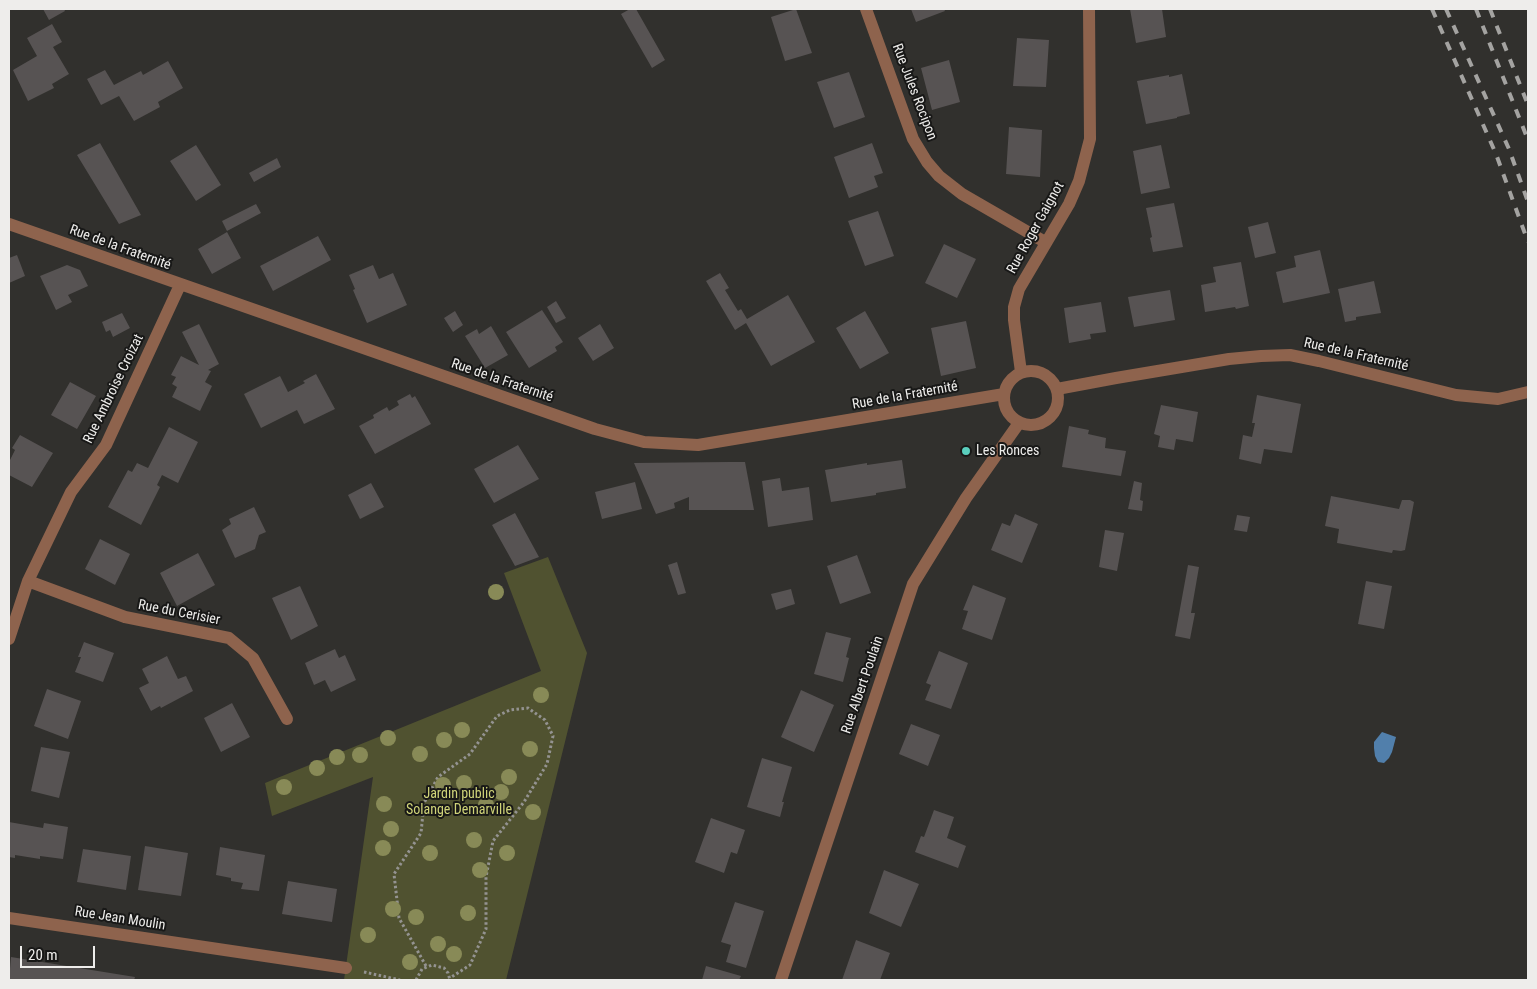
<!DOCTYPE html>
<meta charset="utf-8">
<style>
body{margin:0}
#map{position:relative;width:1537px;height:989px;overflow:hidden;background:#31302d;font-family:"Roboto Condensed",sans-serif}
canvas{display:block}
.frame{position:absolute;inset:0;border:10px solid #eeedeb;pointer-events:none}
.scale{position:absolute;left:20px;top:946px;width:75px;height:22px;box-sizing:border-box;border:2px solid #eeedeb;border-top:0;padding-left:6px;font-size:15px;line-height:18px;white-space:nowrap;color:#eeedeb;-webkit-text-stroke:4px #181817;paint-order:stroke}
</style>
<div id="map">
<canvas width="1537" height="989"></canvas>
<div class="frame"></div>
<div class="scale">20 m</div>
</div>
<script>
const ctx = document.querySelector('canvas').getContext('2d');
ctx.lineJoin = 'round';
function paint(path, color) { ctx.fillStyle = color; ctx.fill(path, 'evenodd'); }
const toPath = rows => new Path2D(rows.map(r => 'M' + r).join(''));
function stroke(path, color, width, dash) { ctx.strokeStyle = color; ctx.lineWidth = width; ctx.lineCap = dash ? 'butt' : 'round'; ctx.setLineDash(dash || []); ctx.stroke(path); }
function label(font, color, halo, rows, align = 'center') {
  ctx.font = font + ' "Roboto Condensed",sans-serif'; ctx.lineWidth = 4; ctx.setLineDash([]); ctx.textBaseline = 'middle'; ctx.strokeStyle = halo; ctx.fillStyle = color; for (const [text, x, y, turn = 0] of rows) {
    ctx.save(); ctx.translate(x, y); ctx.rotate((+turn || 0) * Math.PI / 180); ctx.textAlign = isNaN(turn) ? turn : align; if (halo) ctx.strokeText(text, 0, 0); ctx.fillText(text, 0, 0); ctx.restore();
  }
}
paint(toPath([
 [548,557,587,653,506,980,344,980,373,777,272,816,265,783,541,671,504,573]
]), '#505230');
paint(toPath([
 [1382,732,1396,737,1392,752,1389,758,1384,763,1378,762,1375,756,1374,748,1374,742]
]), '#517fab');
paint(toPath([
 [43,9,64,9,65,11,49,20],
 [630,9,636,9,665,60,652,68,621,14],
 [796,9,812,53,785,61,771,17],
 [911,9,944,9,945,11,916,22],
 [1130,9,1162,9,1166,37,1136,43],
 [52,24,62,42,53,47,69,74,52,84,54,88,28,101,13,70,37,56,27,38],
 [1017,38,1049,40,1046,87,1013,86],
 [949,60,960,102,932,110,921,68],
 [168,61,183,88,158,102,160,107,134,121,119,96,101,105,87,79,105,70,114,85,141,71,143,75],
 [849,72,865,117,834,128,817,82],
 [1182,74,1190,114,1177,117,1177,118,1146,124,1137,81,1169,75,1169,77],
 [1009,127,1042,130,1040,177,1006,174],
 [100,143,141,215,119,224,77,155],
 [872,143,883,173,874,176,878,187,849,198,834,157],
 [196,145,221,185,196,201,170,161],
 [1161,145,1170,188,1141,194,1133,151],
 [277,158,281,167,254,182,249,173],
 [1174,203,1183,247,1153,252,1150,238,1152,237,1146,208],
 [256,204,261,213,227,231,222,221],
 [878,211,894,256,865,266,848,221],
 [1268,222,1276,253,1255,258,1248,227],
 [227,232,241,258,212,274,198,249],
 [318,236,331,260,273,291,260,266],
 [944,244,976,259,957,298,925,283],
 [1320,250,1330,293,1283,303,1276,272,1296,267,1294,256],
 [17,255,25,276,9,283,9,258],
 [1241,262,1249,306,1236,309,1235,307,1205,312,1201,285,1216,282,1213,267],
 [67,265,80,270,88,286,68,295,72,302,56,310,40,276],
 [373,265,379,279,393,273,407,305,367,323,353,290,355,289,349,275],
 [720,273,729,288,725,290,738,311,741,309,747,319,788,295,815,342,771,366,746,323,735,330,706,281],
 [1374,281,1381,313,1356,317,1356,320,1345,322,1338,289],
 [1170,290,1175,320,1134,327,1128,297],
 [556,301,566,318,556,323,547,307],
 [1101,302,1106,332,1090,334,1091,339,1069,343,1064,308],
 [542,310,563,342,555,347,557,351,529,368,506,332],
 [455,311,463,325,453,332,444,318],
 [865,311,889,353,860,369,836,328],
 [122,313,130,328,113,337,110,330,106,332,102,322],
 [966,321,976,368,941,376,931,328],
 [199,324,219,364,208,370,211,371,205,382,212,386,200,411,172,397,177,387,172,384,176,377,171,375,181,356,199,365,182,332],
 [600,324,614,348,593,361,578,338],
 [491,326,508,355,485,368,465,336,477,329,479,334],
 [316,374,335,409,304,424,297,410,261,428,244,394,280,376,288,392,305,383,303,381],
 [70,382,96,396,77,429,51,415],
 [410,394,412,398,415,396,431,424,375,454,359,426,374,418,373,415,387,407,389,411,399,405,397,401],
 [1257,395,1301,404,1292,453,1264,449,1261,464,1239,459,1243,435,1252,437,1255,423,1252,423],
 [1161,405,1198,412,1193,442,1176,439,1174,450,1158,447,1160,436,1154,434],
 [1069,426,1089,430,1088,434,1106,438,1105,448,1126,451,1121,476,1062,467],
 [169,427,198,442,178,483,162,475,157,485,160,487,141,525,108,507,128,470,132,472,137,463,148,468],
 [20,435,53,453,32,487,9,475,9,462,15,450,12,448],
 [518,445,539,479,494,503,474,469],
 [902,460,906,488,876,493,876,495,831,502,825,470,867,463,867,465],
 [728,462,745,462,754,510,689,510,689,497,674,503,675,508,656,514,634,463],
 [780,478,782,491,809,487,813,520,768,527,762,481],
 [1134,481,1142,483,1140,500,1143,501,1142,511,1128,509],
 [635,482,642,509,602,519,595,492],
 [371,483,384,507,360,519,348,495],
 [1331,496,1399,509,1402,500,1410,500,1414,502,1405,550,1401,551,1393,550,1392,553,1337,543,1339,529,1325,526],
 [254,507,266,532,259,535,255,549,235,558,222,530,231,524,229,519],
 [515,513,539,557,515,566,492,525],
 [1015,514,1038,524,1022,563,991,550,1002,523,1010,526],
 [1237,515,1250,517,1247,532,1234,530],
 [1105,530,1124,533,1117,571,1099,567],
 [100,539,130,554,115,585,85,569],
 [198,553,215,585,177,606,160,573],
 [857,555,871,593,840,604,827,566],
 [677,562,686,593,678,595,668,565],
 [1188,565,1199,567,1191,613,1195,613,1190,639,1175,636],
 [1366,581,1392,586,1384,629,1358,624],
 [973,585,1006,598,992,640,962,629,968,611,963,610],
 [300,586,318,626,291,640,272,598],
 [791,589,795,604,776,610,771,594],
 [826,632,851,638,846,657,849,658,843,682,814,674],
 [84,642,114,653,103,682,75,672,81,657,78,657],
 [335,649,339,658,345,655,356,680,331,692,325,680,314,685,305,663],
 [939,651,968,663,951,709,925,700,931,685,926,683],
 [167,656,178,679,186,676,193,691,161,708,160,706,151,711,139,688,149,683,142,669],
 [47,689,81,701,68,739,34,726],
 [801,690,834,705,814,752,781,737],
 [232,703,250,737,221,752,204,718],
 [911,724,940,735,928,766,899,754],
 [41,747,70,752,59,798,31,791],
 [762,758,792,767,782,802,784,802,780,817,747,807],
 [934,810,954,817,947,838,966,846,958,868,915,852,921,836,924,837],
 [711,818,745,830,737,854,731,852,724,873,695,862],
 [9,822,43,828,44,823,68,827,63,859,40,856,40,859,15,855,15,858,9,857],
 [145,846,188,853,181,896,138,890],
 [220,847,265,855,259,891,241,889,243,883,231,881,231,878,216,875],
 [83,849,131,856,126,890,77,882],
 [884,870,919,884,901,927,869,913],
 [288,881,337,889,332,922,282,914],
 [735,902,764,911,746,968,726,962,731,945,721,942],
 [856,940,890,953,880,980,842,980],
 [11,957,135,977,134,980,9,980],
 [706,966,741,976,739,980,702,980]
]), '#575353');
stroke(toPath([
 [426,966,399,918,394,874,421,833,424,803,438,777,470,754,497,716,510,710,528,708,545,720,553,736,547,764,524,802,493,841,486,877,486,929,470,965,450,978],
 [364,972,400,980],
 [416,980,422,969,432,965,444,968,448,973,450,980]
]), '#949391', 3, [2.5, 2.5]);
stroke(toPath([
 [866,9,913,139,927,162,939,176,962,194,1045,242],
 [9,224,595,429,644,442,698,445,1004,394],
 '1004 398a27 27 0 1 1 54 0a27 27 0 1 1-54 0Z',
 [1021,372,1014,320,1014,307,1019,289,1069,204,1079,181,1090,139,1089,9],
 [1057,389,1116,378,1229,359,1261,356,1290,355,1319,361,1456,395,1498,399,1528,392],
 [28,581,125,617,229,638,253,658,287,719],
 [9,639,28,581,71,492,106,445,180,285],
 [9,918,346,968],
 [781,980,913,584,966,498,1019,423]
]), '#8e634d', 12);
stroke(toPath([
 [1432,9,1496,154,1528,242],
 [1446,9,1509,149,1528,202],
 [1476,9,1528,140],
 [1490,9,1528,105]
]), '#a4a3a1', 4, [9, 9]);
ctx.fillStyle = '#888a57';
for (const [x, y] of [
 [496,592],
 [541,695],
 [462,730],
 [388,738],
 [444,740],
 [530,749],
 [420,754],
 [360,755],
 [337,757],
 [317,768],
 [509,777],
 [464,783],
 [443,785],
 [284,787],
 [501,792],
 [384,804],
 [486,805],
 [533,812],
 [391,829],
 [474,840],
 [383,848],
 [430,853],
 [507,853],
 [480,870],
 [393,909],
 [468,913],
 [416,917],
 [368,935],
 [438,944],
 [454,954],
 [410,962]
]) { ctx.beginPath(); ctx.arc(x, y, 8, 0, 2 * Math.PI); ctx.fill(); }
for (const [x, y, r, color] of [
 [966,451,5,"#5acebd"]
]) { const dot = new Path2D(); dot.arc(x, y, r, 0, 2 * Math.PI); ctx.fillStyle = color; ctx.fill(dot); stroke(dot, '#181817', 2); }
label('14px', '#eeedeb', '#181817', [
 ["Rue Jules Rocipon",914,92,69],
 ["Rue Roger Gaignot",1036,228,-61],
 ["Rue de la Fraternité",120,248,20],
 ["Rue de la Fraternité",1356,355,13],
 ["Rue de la Fraternité",502,381,19],
 ["Rue Ambroise Croizat",114,389,-64],
 ["Rue de la Fraternité",905,396,-10],
 ["Rue du Cerisier",179,613,11],
 ["Rue Albert Poulain",863,685,-71],
 ["Rue Jean Moulin",120,919,9]
]);
label('14px', '#eeedeb', '#181817', [
 ["Les Ronces",976,451]
], 'left');
label('14px', '#d0d479', '#181817', [
 ["Jardin public",459,794],
 ["Solange Demarville",459,810]
]);
</script>
